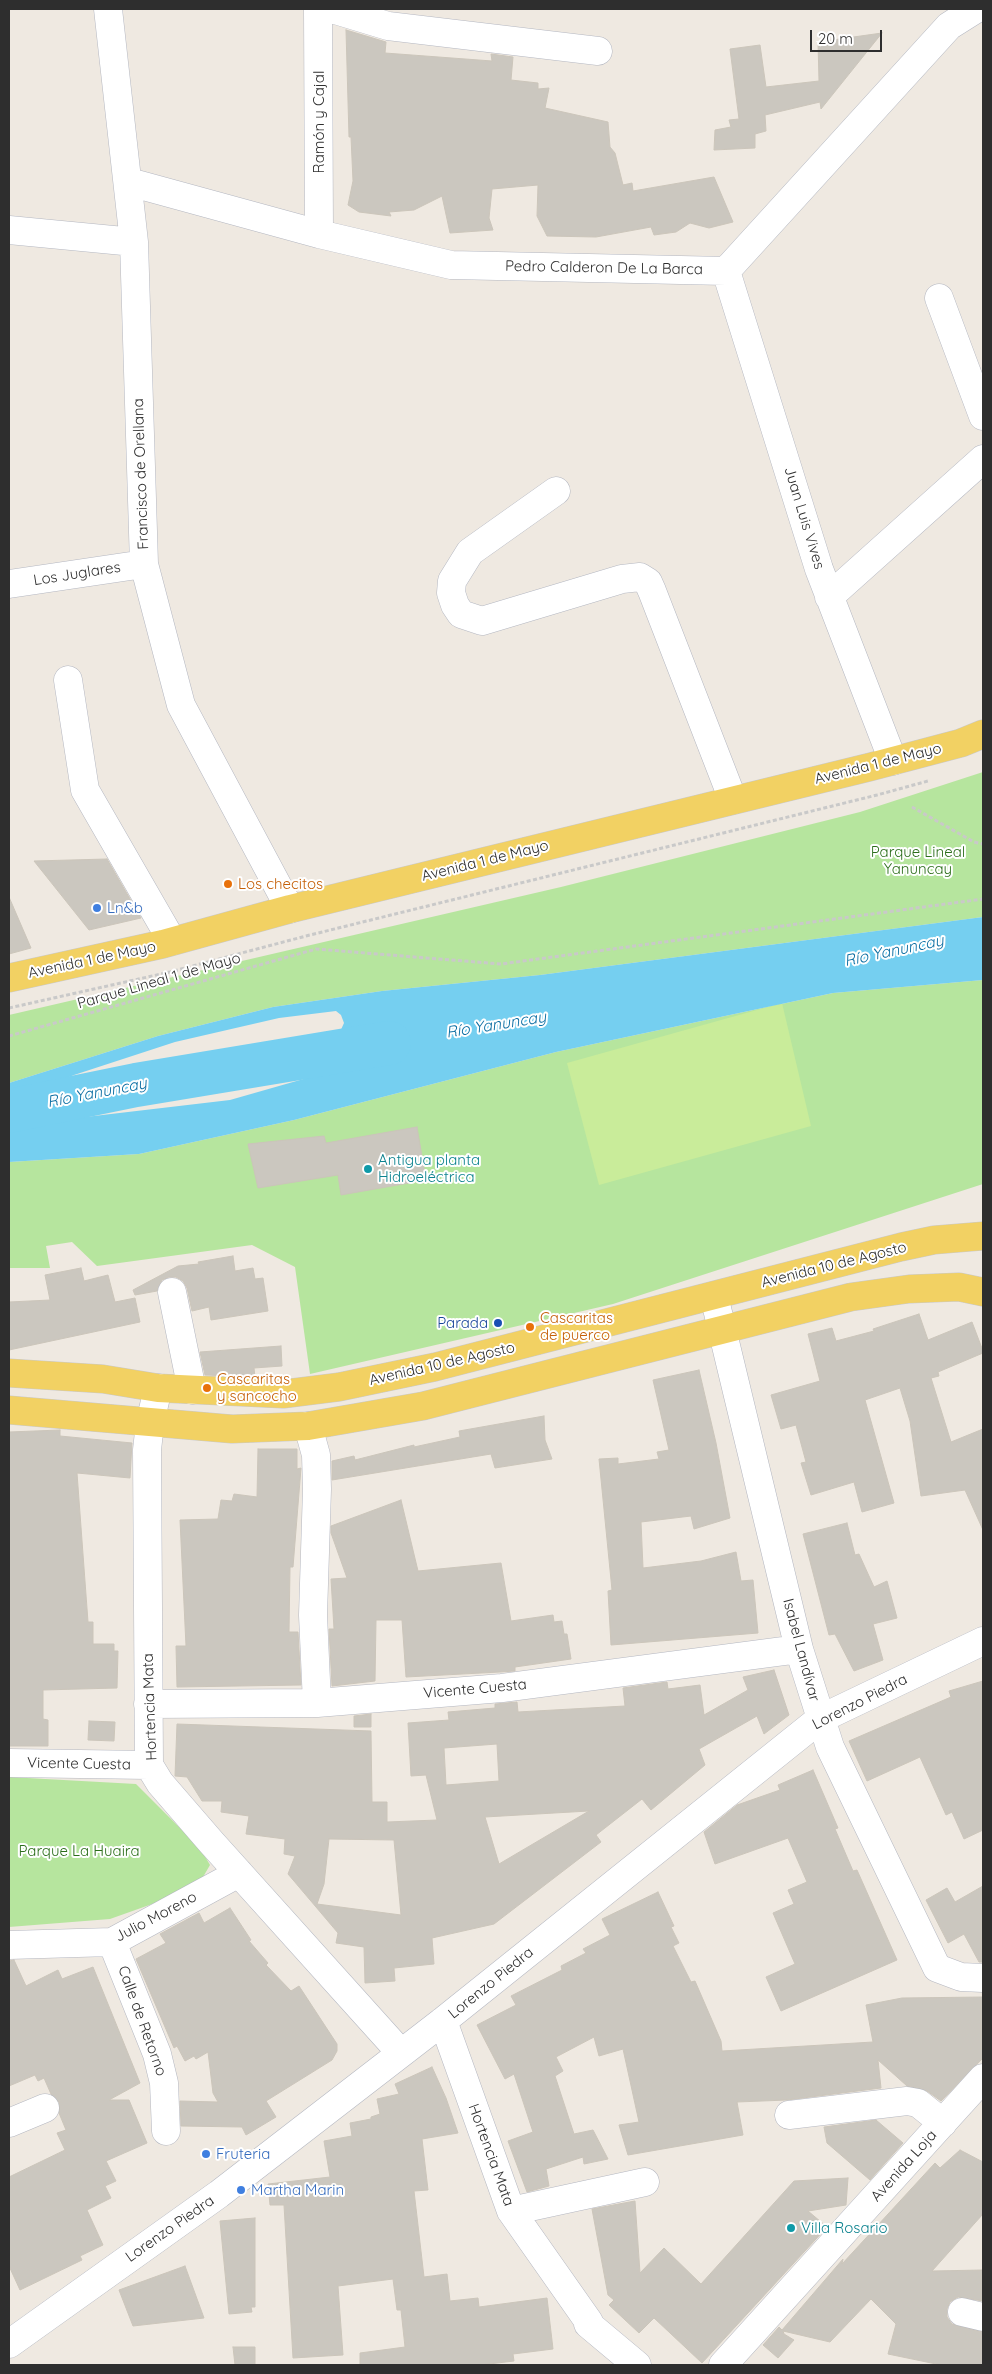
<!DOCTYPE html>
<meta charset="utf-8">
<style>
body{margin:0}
#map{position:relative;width:992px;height:2374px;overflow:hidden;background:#efe9e1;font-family:Quicksand,sans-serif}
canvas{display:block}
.frame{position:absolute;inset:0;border:10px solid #2e2e2e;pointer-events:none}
.scale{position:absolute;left:810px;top:30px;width:72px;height:22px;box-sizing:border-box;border:2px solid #2e2e2e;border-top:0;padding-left:6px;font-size:15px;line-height:18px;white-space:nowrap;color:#2e2e2e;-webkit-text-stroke:4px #fff;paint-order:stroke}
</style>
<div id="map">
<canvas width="992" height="2374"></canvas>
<div class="frame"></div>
<div class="scale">20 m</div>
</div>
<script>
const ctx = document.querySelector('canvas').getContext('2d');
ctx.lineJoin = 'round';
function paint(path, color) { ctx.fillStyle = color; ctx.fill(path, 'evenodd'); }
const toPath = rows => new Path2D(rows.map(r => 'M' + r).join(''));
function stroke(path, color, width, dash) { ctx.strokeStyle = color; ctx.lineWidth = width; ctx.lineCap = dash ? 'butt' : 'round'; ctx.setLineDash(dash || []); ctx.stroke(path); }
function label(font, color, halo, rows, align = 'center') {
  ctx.font = font + ' Quicksand,sans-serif'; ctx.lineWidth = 4; ctx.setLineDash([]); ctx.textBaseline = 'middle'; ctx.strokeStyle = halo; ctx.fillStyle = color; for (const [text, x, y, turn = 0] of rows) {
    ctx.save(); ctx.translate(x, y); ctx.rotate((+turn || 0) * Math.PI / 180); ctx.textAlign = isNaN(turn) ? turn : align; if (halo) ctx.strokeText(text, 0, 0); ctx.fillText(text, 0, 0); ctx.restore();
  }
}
paint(toPath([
 [983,772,983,917,540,975,382,991,273,1007,158,1036,9,1083,9,1015,561,887,860,812],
 [983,980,983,1184,613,1304,310,1374,295,1267,252,1245,97,1266,72,1242,46,1246,50,1268,9,1268,9,1162,139,1154,294,1120,556,1052,833,993],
 [9,1777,136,1784,200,1848,210,1865,203,1877,155,1903,110,1919,9,1927]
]), '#b6e59e');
paint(toPath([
 [782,1003,811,1126,599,1185,567,1063]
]), '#c9ec9a');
paint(toPath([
 [983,917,983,980,833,993,556,1052,294,1120,139,1154,9,1162,9,1126,230,1100,321,1074,344,1023,341,1015,336,1011,279,1018,175,1042,74,1075,26,1096,9,1107,9,1083,158,1036,273,1007,382,991,540,975]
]), '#75cff0');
stroke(toPath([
 [9,1111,136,1085,389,1043]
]), '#75cff0', 44);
const building = toPath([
 [346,30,386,42,385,53,492,61,491,54,513,57,511,80,538,83,538,89,549,88,545,108,608,122,610,147,615,153,623,185,632,183,633,191,714,177,733,222,709,228,690,223,676,232,654,235,651,227,596,237,547,236,537,216,538,185,492,189,489,218,493,230,450,233,442,196,414,210,389,212,391,216,359,212,348,205,353,181,351,137,349,137,346,30],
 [882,33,821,109,820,102,765,115,766,131,755,134,755,148,714,150,715,130,731,127,729,120,739,119,730,49,760,45,766,87,819,81,818,42,882,33],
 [107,859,141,918,89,930,34,861,107,859],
 [9,897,31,948,9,954,9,897],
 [417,1127,426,1180,341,1195,338,1175,258,1188,248,1144,324,1136,326,1143,417,1127],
 [233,1256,235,1271,253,1268,255,1279,263,1278,268,1311,211,1320,209,1307,192,1311,187,1288,183,1281,176,1277,169,1277,162,1280,157,1291,135,1295,133,1290,178,1266,199,1264,198,1262,233,1256],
 [81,1268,84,1281,108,1275,115,1302,135,1298,140,1322,9,1350,9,1302,50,1300,45,1275,81,1268],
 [919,1314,928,1340,972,1322,983,1351,983,1353,938,1372,939,1376,931,1378,951,1442,983,1429,983,1530,965,1490,921,1496,910,1421,900,1388,865,1400,894,1503,862,1512,854,1482,811,1495,801,1463,806,1462,796,1425,781,1429,771,1395,820,1381,808,1334,832,1328,836,1341,874,1331,873,1329,919,1314],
 [281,1346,282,1366,254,1368,255,1377,205,1375,200,1352,281,1346],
 [699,1370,716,1443,730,1518,694,1529,691,1516,641,1522,643,1568,701,1561,736,1552,741,1581,753,1580,758,1633,611,1645,608,1591,612,1590,599,1459,618,1458,618,1464,659,1459,657,1452,669,1450,653,1380,699,1370],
 [544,1416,545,1440,552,1459,495,1468,491,1454,332,1480,332,1461,354,1456,355,1460,414,1445,414,1447,460,1437,459,1431,544,1416],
 [60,1430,60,1436,132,1443,130,1478,77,1473,88,1622,93,1622,93,1644,114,1644,114,1651,118,1651,117,1688,43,1690,43,1719,48,1720,48,1746,9,1746,9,1432,60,1430],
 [258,1449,297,1449,297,1469,301,1468,293,1567,290,1567,289,1632,298,1632,301,1685,177,1687,176,1646,186,1646,180,1520,218,1519,221,1500,232,1501,234,1494,257,1497,258,1449],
 [401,1500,418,1571,501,1563,511,1621,553,1615,554,1622,562,1621,564,1634,567,1634,571,1659,515,1667,515,1671,500,1672,406,1677,402,1620,376,1620,375,1681,332,1686,329,1629,334,1629,331,1579,347,1578,331,1533,331,1526,401,1500],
 [847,1523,855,1555,859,1554,874,1587,887,1581,897,1618,873,1624,883,1660,854,1671,835,1634,829,1635,803,1534,847,1523],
 [774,1670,789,1715,764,1734,757,1716,699,1749,705,1765,651,1810,642,1799,596,1835,601,1842,494,1924,432,1938,434,1964,394,1968,395,1981,365,1983,364,1947,336,1943,338,1933,288,1874,295,1856,284,1854,285,1839,246,1834,249,1816,221,1812,222,1801,202,1801,187,1777,175,1776,177,1724,371,1731,372,1802,387,1802,387,1822,437,1820,426,1775,411,1776,408,1723,449,1720,448,1712,495,1708,495,1704,517,1702,518,1712,625,1706,623,1688,667,1682,668,1689,700,1685,704,1715,748,1690,743,1677,774,1670],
 [497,1744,499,1781,446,1785,444,1748,497,1744],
 [589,1811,499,1864,485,1817,589,1811],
 [329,1839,394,1840,401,1915,317,1904,324,1884,329,1839],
 [983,1681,983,1830,964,1839,952,1812,946,1815,920,1757,867,1781,849,1741,951,1697,949,1691,983,1681],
 [371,1714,371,1727,354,1727,354,1716,371,1714],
 [89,1721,115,1722,114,1741,88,1740,89,1721],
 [813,1770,838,1828,835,1829,853,1871,857,1870,897,1960,781,2011,766,1977,795,1964,773,1913,794,1904,788,1890,807,1882,788,1838,715,1864,704,1832,737,1805,780,1790,778,1785,813,1770],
 [983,1886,983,1962,979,1962,964,1934,948,1943,926,1900,947,1888,955,1902,983,1886],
 [658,1892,674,1926,671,1927,679,1943,673,1946,691,1982,695,1981,721,2041,722,2051,873,2042,866,2005,902,1998,983,1997,983,2058,941,2101,927,2091,907,2086,878,2060,881,2088,787,2100,737,2102,743,2135,628,2155,619,2125,639,2122,623,2049,599,2056,594,2037,556,2057,563,2071,555,2076,574,2134,593,2130,608,2159,584,2164,583,2157,546,2169,549,2186,527,2192,508,2141,533,2132,514,2074,505,2079,477,2025,516,2005,511,1996,562,1970,561,1966,586,1953,583,1949,610,1935,602,1919,658,1892],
 [230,1908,251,1940,249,1941,268,1963,266,1965,291,1991,299,1986,337,2044,337,2051,332,2060,266,2101,276,2117,246,2135,242,2127,181,2126,180,2101,218,2102,213,2093,208,2052,196,2059,194,2056,185,2061,177,2046,174,2048,136,1959,166,1943,160,1934,199,1913,204,1923,230,1908],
 [14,1960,26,1986,58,1970,62,1979,93,1967,140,2083,109,2100,129,2100,147,2143,106,2161,116,2181,105,2186,111,2198,87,2210,103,2245,80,2256,82,2260,20,2290,9,2266,9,2177,65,2150,57,2133,66,2130,59,2113,59,2102,51,2094,44,2078,38,2081,35,2075,9,2086,9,1961,14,1960],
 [432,2067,446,2098,458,2133,422,2139,428,2190,414,2191,424,2277,447,2274,450,2301,478,2298,479,2307,547,2298,553,2349,513,2354,514,2361,481,2365,360,2365,360,2353,405,2347,401,2310,397,2310,393,2279,338,2286,343,2355,293,2358,284,2205,270,2205,268,2184,330,2177,324,2141,352,2136,350,2123,371,2119,371,2117,380,2114,377,2099,399,2094,395,2084,432,2067],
 [876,2120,903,2143,870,2180,827,2143,824,2127,876,2120],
 [960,2150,983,2162,983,2214,932,2271,983,2270,983,2301,958,2297,950,2302,947,2309,947,2317,952,2324,983,2332,983,2365,941,2365,888,2354,896,2324,871,2299,830,2342,783,2331,784,2334,794,2340,778,2358,763,2345,779,2327,782,2330,843,2259,842,2264,935,2163,940,2168,960,2150],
 [848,2178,846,2205,808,2211,827,2227,702,2363,654,2318,639,2333,609,2305,614,2300,608,2295,592,2209,635,2201,640,2273,664,2248,701,2284,794,2181,848,2178],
 [255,2218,255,2307,251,2307,252,2312,229,2314,220,2221,255,2218],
 [185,2266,204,2318,133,2326,119,2290,185,2266],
 [233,2347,255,2347,255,2365,235,2365,233,2347]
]);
paint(building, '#cbc7bf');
stroke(building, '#cbc5ba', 1);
const minor = toPath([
 [108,9,134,242,144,564,181,705,290,909],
 [318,9,319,234],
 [332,9,388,26,598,51],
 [129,182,319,234,451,265,726,271,949,26,976,9],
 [9,230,134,242],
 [726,271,819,569,893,761],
 [939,298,983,416],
 [556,491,470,552,452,581,451,593,455,605,461,614,482,621,622,579,640,577,648,582,652,591,733,800],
 [9,584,144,564],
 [829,597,983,459],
 [68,680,85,790,172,941],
 [172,1292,192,1390],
 [714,1296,799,1649,830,1747,937,1968,961,1977,983,1978],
 [158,1388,150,1423,147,1450,149,1765,160,1783,211,1842,401,2053],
 [308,1426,316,1455,317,1489,313,1615,317,1703],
 [148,1704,317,1703,502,1688,799,1649],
 [9,1763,149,1765],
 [112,1942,157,2054,164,2083,166,2131],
 [9,1945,112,1942,239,1873],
 [443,2021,511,2211,589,2322,588,2324,637,2365],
 [789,2115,907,2101,918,2103,943,2123],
 [9,2123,45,2108],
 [511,2211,645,2182],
 [962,2312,983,2317],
 [9,2344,219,2194,443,2021,820,1719,983,1641],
 [723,2365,983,2078]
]);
const major = toPath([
 [9,978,163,944,290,909,870,767,961,743,983,734],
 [9,1373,103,1379,158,1388,283,1394,339,1387,435,1367,901,1247,934,1240,983,1236],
 [9,1410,232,1429,308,1426,423,1406,851,1297,909,1289,959,1287,983,1292]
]);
stroke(minor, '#b4b7c1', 29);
stroke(major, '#c9c9c9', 29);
stroke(toPath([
 [912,807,974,842,983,844],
 [9,1008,170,972,306,936,877,795,928,781],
 [9,1036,316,949,501,964,983,899]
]), '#c9c9c9', 3, [4, 2.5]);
stroke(minor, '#fff', 28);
stroke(major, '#f2d163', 28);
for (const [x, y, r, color] of [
 [228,884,5,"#e8710a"],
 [97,908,5,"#3f7fe0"],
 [368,1169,5,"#0f9aa8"],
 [498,1323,5,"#1a4fb4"],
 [530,1327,5,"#e8710a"],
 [207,1388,5,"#e8710a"],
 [206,2154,5,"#3f7fe0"],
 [241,2190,5,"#3f7fe0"],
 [791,2228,5,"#0f9aa8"]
]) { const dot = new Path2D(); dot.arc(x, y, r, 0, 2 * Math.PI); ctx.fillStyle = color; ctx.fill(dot); stroke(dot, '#fff', 2); }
label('15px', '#2e2e2e', '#fff', [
 ["Ramón y Cajal",319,122,-90],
 ["Pedro Calderon De La Barca",604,268,1],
 ["Francisco de Orellana",141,474,-92],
 ["Juan Luis Vives",804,518,73],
 ["Los Juglares",77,574,-9],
 ["Avenida 1 de Mayo",878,764,-14],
 ["Avenida 1 de Mayo",485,861,-14],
 ["Avenida 1 de Mayo",92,960,-12],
 ["Parque Lineal 1 de Mayo",159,981,-16],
 ["Avenida 10 de Agosto",834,1265,-14],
 ["Avenida 10 de Agosto",442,1364,-13],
 ["Isabel Landívar",801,1650,75],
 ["Vicente Cuesta",475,1689,-5],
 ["Lorenzo Piedra",860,1702,-27],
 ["Hortencia Mata",150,1707,-92],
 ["Vicente Cuesta",79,1764,1],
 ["Julio Moreno",156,1917,-28],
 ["Lorenzo Piedra",491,1983,-39],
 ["Calle de Retorno",142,2021,70],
 ["Hortencia Mata",491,2155,70],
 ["Avenida Loja",904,2166,-48],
 ["Lorenzo Piedra",170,2229,-35]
]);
label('15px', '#2c6e1b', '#fff', [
 ["Parque Lineal",918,852],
 ["Yanuncay",918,869],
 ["Parque La Huaira",79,1851]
]);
label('15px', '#c56008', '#fff', [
 ["Los checitos",238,884],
 ["Cascaritas",540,1318],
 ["de puerco",540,1335],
 ["Cascaritas",217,1379],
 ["y sancocho",217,1396]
], 'left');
label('15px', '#366cbe', '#fff', [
 ["Ln&b",107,908],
 ["Fruteria",216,2154],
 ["Martha Marin",251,2190]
], 'left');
label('15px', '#0d838f', '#fff', [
 ["Antigua planta",378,1160],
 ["Hidroeléctrica",378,1177],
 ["Villa Rosario",801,2228]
], 'left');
label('15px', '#164399', '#fff', [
 ["Parada",488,1323]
], 'right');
label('italic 16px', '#0d6fa3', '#fff', [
 ["Río Yanuncay",894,951,-12],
 ["Río Yanuncay",496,1025,-9],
 ["Río Yanuncay",97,1093,-11]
]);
</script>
